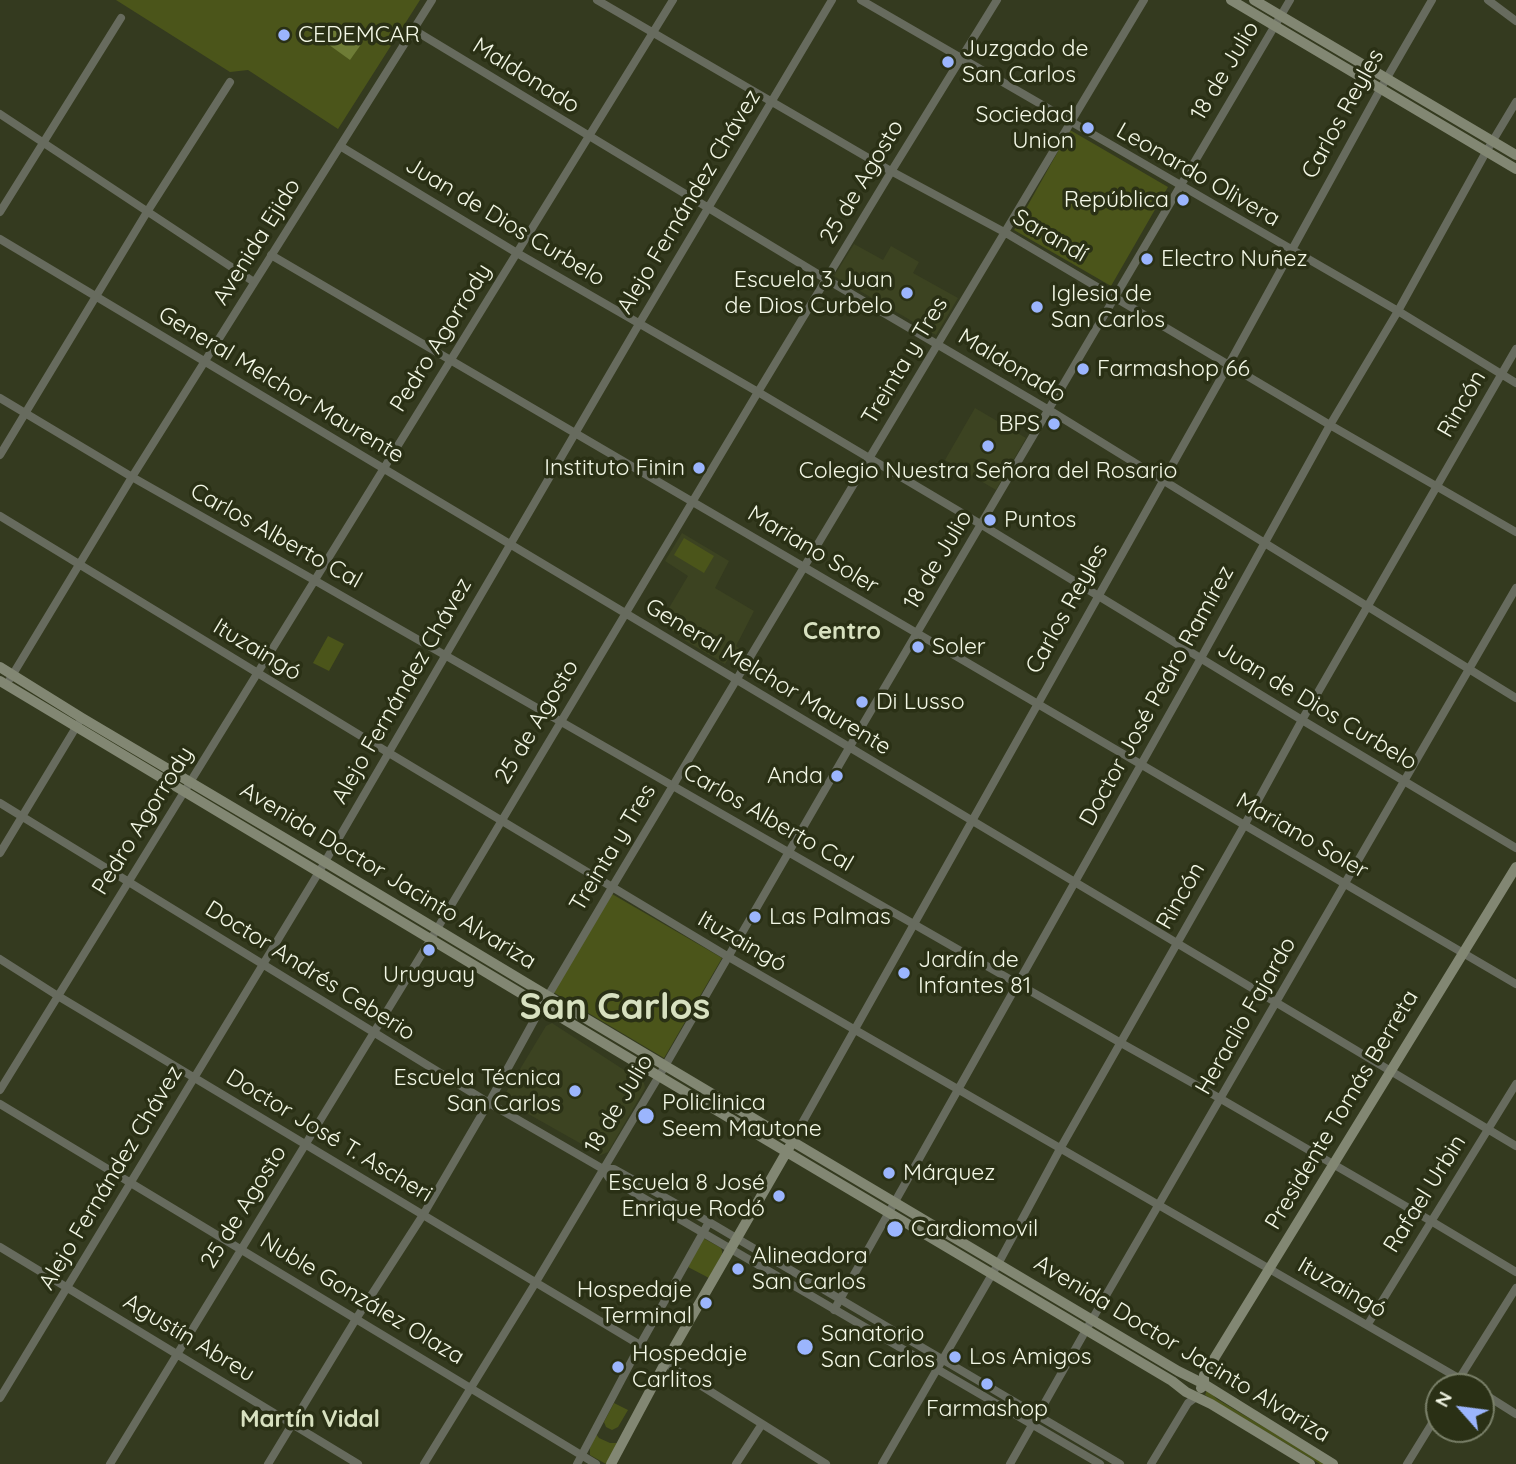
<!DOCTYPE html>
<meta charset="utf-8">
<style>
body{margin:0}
#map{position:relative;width:1516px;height:1464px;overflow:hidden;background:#343a1f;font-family:Quicksand,sans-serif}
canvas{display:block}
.north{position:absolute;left:1425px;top:1373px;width:70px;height:70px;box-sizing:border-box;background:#2a3015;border:2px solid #7a8069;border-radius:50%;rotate:298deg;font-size:19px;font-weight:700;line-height:28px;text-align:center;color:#f3f7e6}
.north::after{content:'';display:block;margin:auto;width:24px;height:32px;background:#9bb5fd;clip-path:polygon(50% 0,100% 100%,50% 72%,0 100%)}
</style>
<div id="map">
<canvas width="1516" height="1464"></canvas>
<div class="north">N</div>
</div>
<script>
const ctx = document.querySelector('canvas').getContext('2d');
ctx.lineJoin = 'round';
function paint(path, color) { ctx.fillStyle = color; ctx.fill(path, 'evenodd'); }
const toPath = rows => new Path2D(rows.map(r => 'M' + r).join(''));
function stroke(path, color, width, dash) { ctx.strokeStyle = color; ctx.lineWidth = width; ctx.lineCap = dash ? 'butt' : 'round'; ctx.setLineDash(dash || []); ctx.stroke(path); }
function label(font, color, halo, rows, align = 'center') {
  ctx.font = font + ' Quicksand,sans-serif'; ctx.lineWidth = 7; ctx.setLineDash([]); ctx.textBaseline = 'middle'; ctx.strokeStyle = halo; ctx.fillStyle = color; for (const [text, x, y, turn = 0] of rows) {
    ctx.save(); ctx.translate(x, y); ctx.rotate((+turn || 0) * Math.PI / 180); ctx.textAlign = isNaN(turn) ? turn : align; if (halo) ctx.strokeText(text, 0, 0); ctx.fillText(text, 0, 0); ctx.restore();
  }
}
paint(toPath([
 [854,244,883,260,891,246,919,262,913,273,958,298,936,335,834,276],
 [975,408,1026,438,996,490,945,460],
 [682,533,729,561,715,588,754,611,736,646,742,650,733,664,728,659,725,664,684,640,686,635,681,633,680,635,660,623,688,576,665,561],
 [552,1023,644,1083,645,1088,608,1152,601,1155,507,1102,505,1094,546,1026]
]), '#3c4321');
paint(toPath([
 [116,0,420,0,338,129,248,70,230,72],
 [1070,130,1168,187,1111,286,1014,230],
 [684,538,714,556,704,573,674,555],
 [328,636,344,644,329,671,313,663],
 [612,894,722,958,664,1058,553,992],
 [703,1238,721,1248,722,1251,722,1254,709,1278,688,1267],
 [1207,1390,1217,1399,1326,1464,1320,1464,1205,1395],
 [614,1403,628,1410,618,1427,612,1430,606,1427,604,1422],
 [596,1434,599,1438,610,1443,619,1443,608,1463,606,1464,590,1455,590,1448]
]), '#4b551a');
paint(toPath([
 [336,26,362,43,350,60,325,42]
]), '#6e7c36');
stroke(toPath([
 [597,0,889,170,1006,233,1330,425,1516,532],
 [861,0,1398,311,1516,383],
 [1488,0,1516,21],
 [414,30,826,279,1054,413,1516,698],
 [0,114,254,282],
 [340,146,517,253,758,392,982,525,1302,720,1516,848],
 [0,212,121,18],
 [0,239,1516,1146],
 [271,255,1516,984],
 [0,398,132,477,314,580,1121,1043,1221,1099,1431,1221,1516,1272],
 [0,455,147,212,230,82],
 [0,516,389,753,727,956,1474,1387],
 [10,679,132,477,432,0],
 [0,803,489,1103,603,1169,609,1178,1100,1464],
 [0,853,78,724],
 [0,959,58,996,640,1345],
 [0,1090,673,0],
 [0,1104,596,1464],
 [792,1141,1229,364,1381,88,1432,0],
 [603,1169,614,1169,709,1222,1120,1464],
 [0,1247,358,1464],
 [834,1310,1201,658,1330,425,1398,311,1486,152,1516,102],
 [1368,1324,1516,1084],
 [665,1363,826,1464],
 [1454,1387,1516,1288],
 [1481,1392,1516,1414],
 [0,1398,319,872,639,324,832,0],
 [110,1464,431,939,758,392,894,167,997,0],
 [268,1464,356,1319,423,1215,492,1097,542,1006,617,879,1144,0],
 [424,1464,536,1282,665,1066,849,748,1290,0],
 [577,1464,640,1345,709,1222],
 [736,1464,762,1424],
 [882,1464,998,1264,1060,1149,1245,824,1302,720,1516,349],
 [1010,1464,1086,1330,1516,588],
 [1151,1464,1188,1403,1196,1397],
 [1407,1464,1439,1412]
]), '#676b5e', 8);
stroke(toPath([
 [1231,0,1516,169],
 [1254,0,1516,155],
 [0,667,82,718,325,862,548,996,1178,1371,1204,1384,1333,1464],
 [0,681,652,1072,1172,1381,1186,1392,1211,1404,1310,1464],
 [1201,1388,1204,1384,1204,1375,1516,867],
 [611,1464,665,1363,790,1146]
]), '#828773', 10);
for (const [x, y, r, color] of [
 [284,35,7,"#9bb5fd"],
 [948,62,7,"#9bb5fd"],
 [1088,128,7,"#9bb5fd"],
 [1183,200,7,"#9bb5fd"],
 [1147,259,7,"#9bb5fd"],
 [907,293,7,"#9bb5fd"],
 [1037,307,7,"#9bb5fd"],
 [1083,369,7,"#9bb5fd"],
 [1054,424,7,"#9bb5fd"],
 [988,446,7,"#9bb5fd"],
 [699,468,7,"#9bb5fd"],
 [990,520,7,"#9bb5fd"],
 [918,647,7,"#9bb5fd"],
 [862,702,7,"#9bb5fd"],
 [837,776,7,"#9bb5fd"],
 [755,917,7,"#9bb5fd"],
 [429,950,7,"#9bb5fd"],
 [904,973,7,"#9bb5fd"],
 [575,1091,7,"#9bb5fd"],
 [646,1116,9,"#9bb5fd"],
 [889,1173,7,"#9bb5fd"],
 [779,1196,7,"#9bb5fd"],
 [895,1229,9,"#9bb5fd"],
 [738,1269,7,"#9bb5fd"],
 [706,1303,7,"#9bb5fd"],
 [805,1347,9,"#9bb5fd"],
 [955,1357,7,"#9bb5fd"],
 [618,1367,7,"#9bb5fd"],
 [987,1384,7,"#9bb5fd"]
]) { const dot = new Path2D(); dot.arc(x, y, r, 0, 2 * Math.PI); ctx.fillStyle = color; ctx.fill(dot); stroke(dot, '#2a3015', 2.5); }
label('23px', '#f3f7e6', '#2a3015', [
 ["CEDEMCAR",298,35],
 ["Juzgado de",962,49],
 ["San Carlos",962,75],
 ["Sociedad",1074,115,"right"],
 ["Union",1074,141,"right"],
 ["República",1169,200,"right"],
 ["Electro Nuñez",1161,259],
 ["Escuela 3 Juan",893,280,"right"],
 ["de Dios Curbelo",893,306,"right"],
 ["Iglesia de",1051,294],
 ["San Carlos",1051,320],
 ["Farmashop 66",1097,369],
 ["BPS",1040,424,"right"],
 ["Instituto Finin",685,468,"right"],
 ["Colegio Nuestra Señora del Rosario",988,471,"center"],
 ["Puntos",1004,520],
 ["Soler",932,647],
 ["Di Lusso",876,702],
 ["Anda",823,776,"right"],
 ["Las Palmas",769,917],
 ["Jardín de",918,960],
 ["Infantes 81",918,986],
 ["Uruguay",429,975,"center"],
 ["Escuela Técnica",561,1078,"right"],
 ["San Carlos",561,1104,"right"],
 ["Policlinica",662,1103],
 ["Seem Mautone",662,1129],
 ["Márquez",903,1173],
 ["Escuela 8 José",765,1183,"right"],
 ["Enrique Rodó",765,1209,"right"],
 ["Cardiomovil",911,1229],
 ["Alineadora",752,1256],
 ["San Carlos",752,1282],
 ["Hospedaje",692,1290,"right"],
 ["Terminal",692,1316,"right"],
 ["Sanatorio",821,1334],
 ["San Carlos",821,1360],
 ["Hospedaje",632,1354],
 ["Carlitos",632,1380],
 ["Los Amigos",969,1357],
 ["Farmashop",987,1409,"center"]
], 'left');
label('23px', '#f3f7e6', '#2a3015', [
 ["18 de Julio",1225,71,-59],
 ["Maldonado",526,76,32],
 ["Carlos Reyles",1343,114,-61],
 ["Leonardo Olivera",1198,175,30],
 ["25 de Agosto",862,182,-59],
 ["Alejo Fernández Chávez",689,202,-59],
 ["Juan de Dios Curbelo",505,222,31],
 ["Sarandí",1050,236,30],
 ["Avenida Ejido",257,242,-58],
 ["Pedro Agorrody",441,338,-58],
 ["Treinta y Tres",905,361,-59],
 ["Maldonado",1012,366,31],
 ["General Melchor Maurente",281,385,31],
 ["Rincón",1462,404,-60],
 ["Carlos Alberto Cal",276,536,29],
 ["Mariano Soler",813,550,31],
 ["18 de Julio",938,560,-59],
 ["Carlos Reyles",1067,609,-61],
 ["Ituzaingó",257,650,31],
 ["General Melchor Maurente",768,677,31],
 ["Alejo Fernández Chávez",402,691,-60],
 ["Doctor José Pedro Ramírez",1157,696,-61],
 ["Juan de Dios Curbelo",1317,706,31],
 ["25 de Agosto",537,722,-59],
 ["Carlos Alberto Cal",768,818,30],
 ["Pedro Agorrody",143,821,-58],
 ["Mariano Soler",1302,836,30],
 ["Treinta y Tres",613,848,-59],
 ["Avenida Doctor Jacinto Alvariza",388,876,31],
 ["Rincón",1181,896,-60],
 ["Ituzaingó",742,942,30],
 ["Doctor Andrés Ceberio",310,971,32],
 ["Heraclio Fajardo",1246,1016,-60],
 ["18 de Julio",619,1104,-59],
 ["Presidente Tomás Berreta",1342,1110,-59],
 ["Doctor José T. Ascheri",329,1136,31],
 ["Alejo Fernández Chávez",111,1178,-59],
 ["Rafael Urbin",1425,1194,-58],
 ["25 de Agosto",244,1207,-58],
 ["Ituzaingó",1342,1288,30],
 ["Nuble González Olaza",362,1299,31],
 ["Agustín Abreu",189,1338,31],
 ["Avenida Doctor Jacinto Alvariza",1182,1349,31]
]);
label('bold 24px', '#d8e1c0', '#2a3015', [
 ["Centro",842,632],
 ["Martín Vidal",310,1420]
]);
label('bold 37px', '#d8e1c0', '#2a3015', [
 ["San Carlos",615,1008]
]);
</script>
